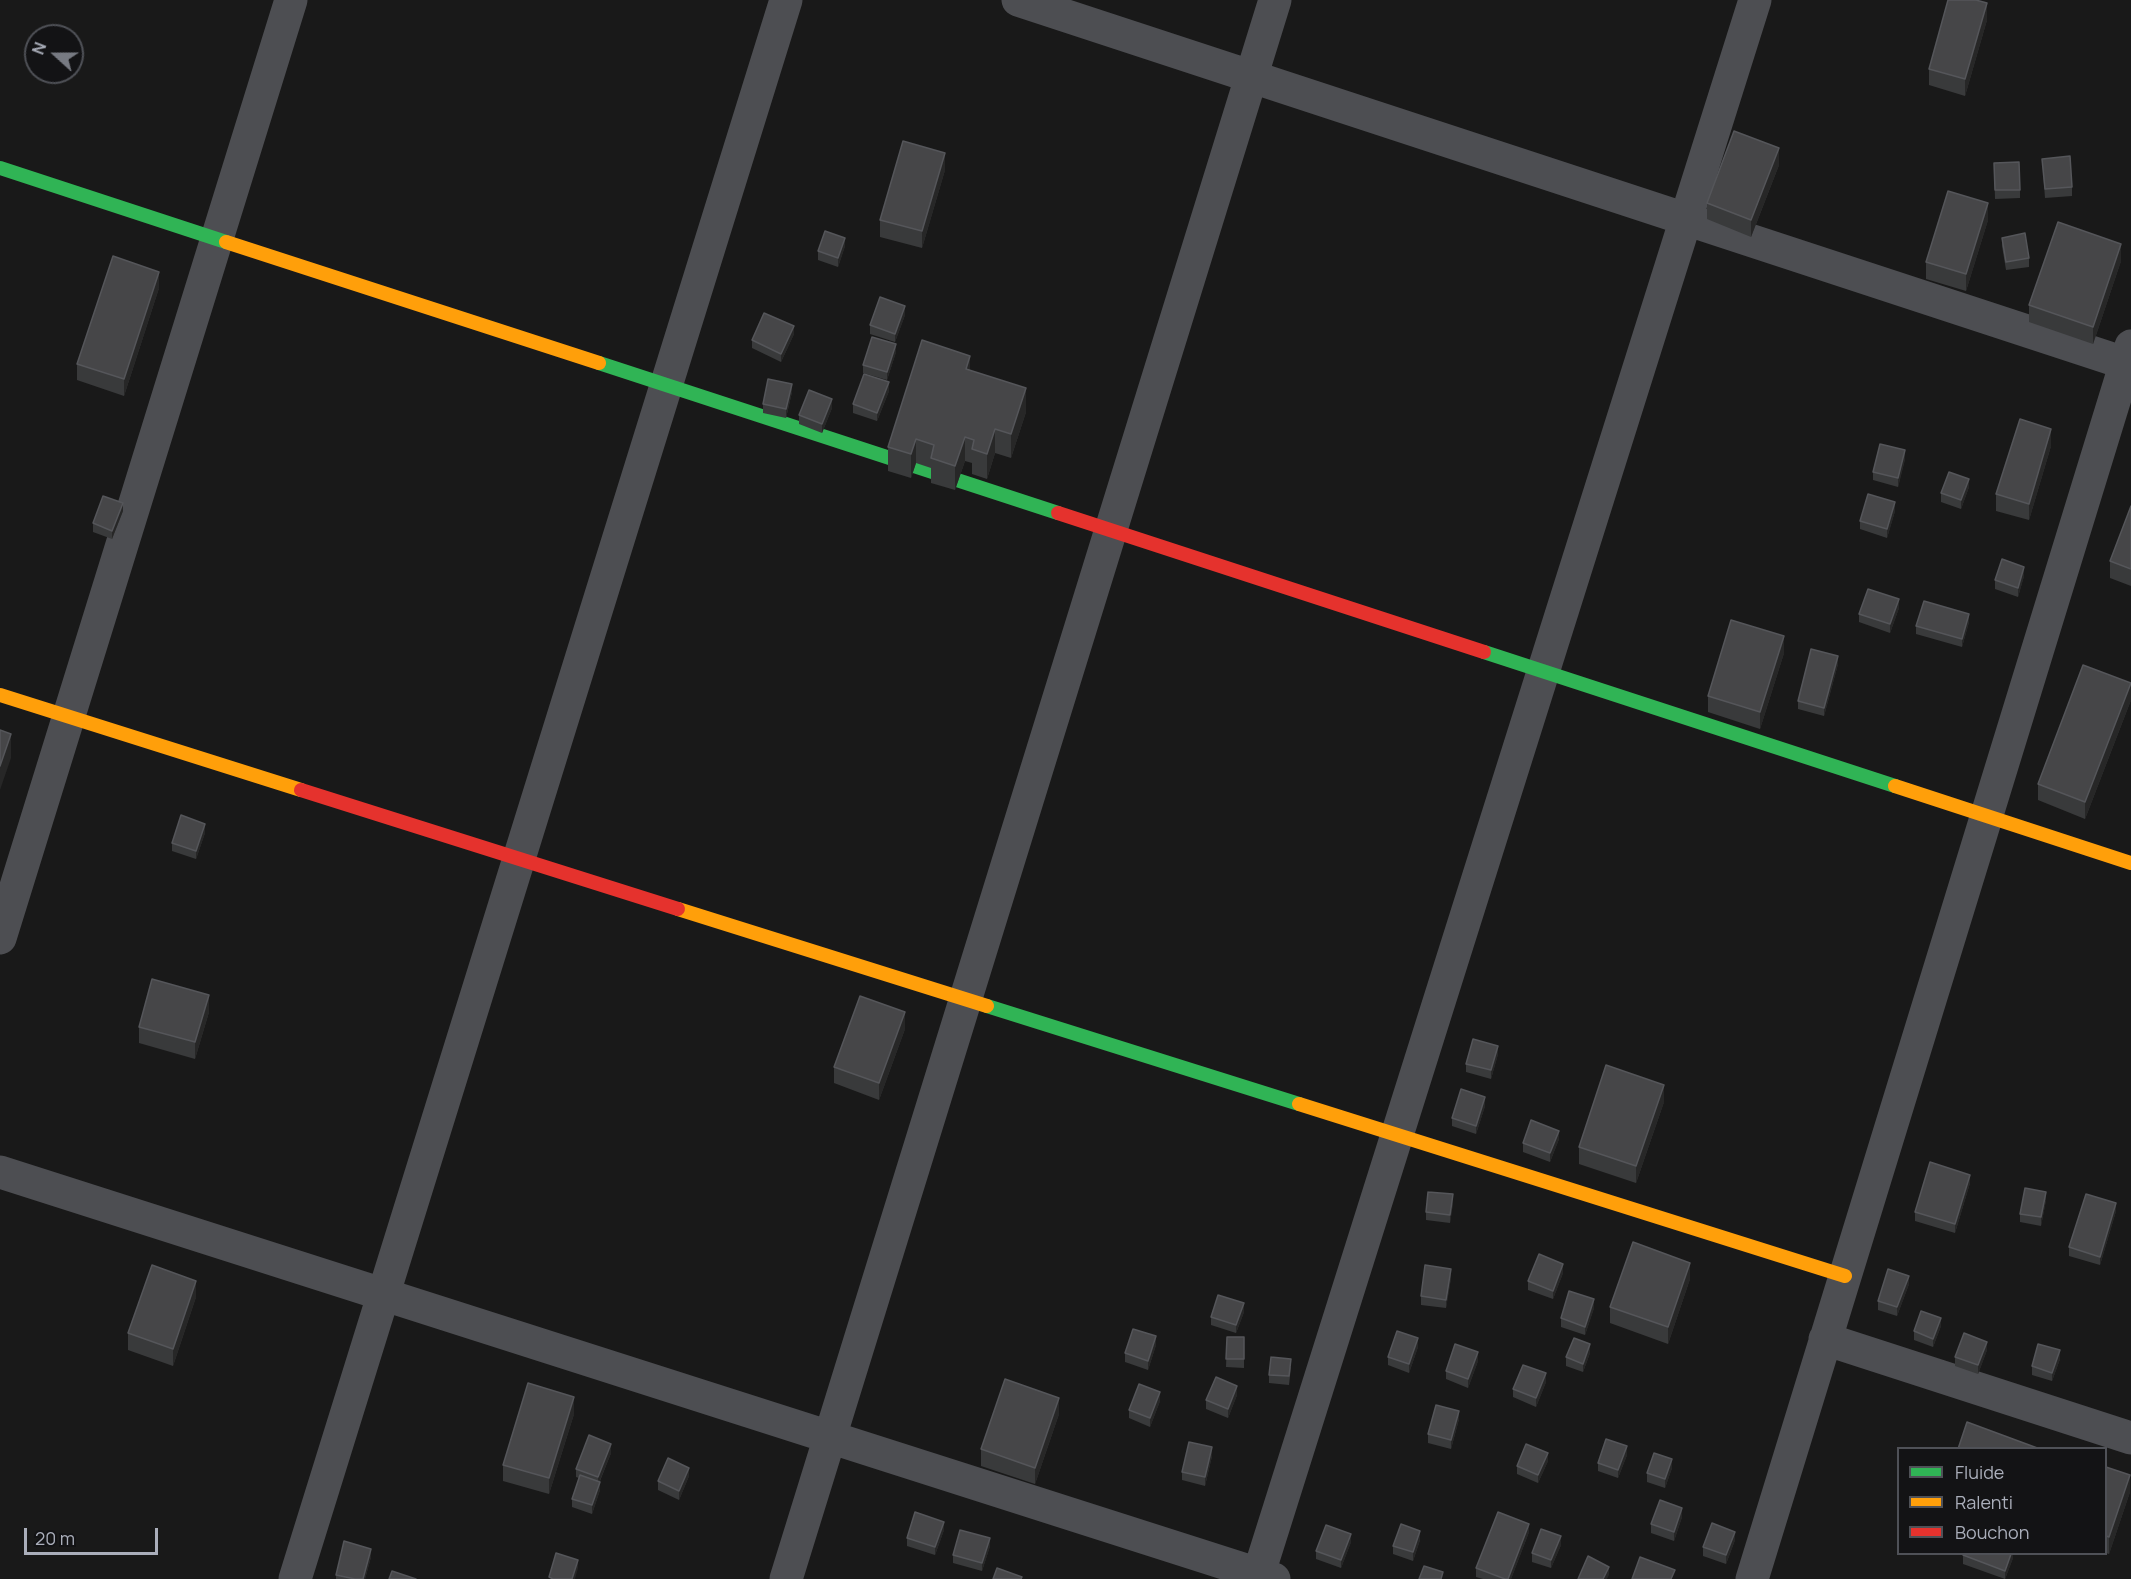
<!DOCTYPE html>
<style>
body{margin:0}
#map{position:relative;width:2131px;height:1579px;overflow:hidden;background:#191919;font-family:Manrope,sans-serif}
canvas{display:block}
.legend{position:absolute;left:1897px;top:1447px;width:210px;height:108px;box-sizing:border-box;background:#131315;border:2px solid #4f5157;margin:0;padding:8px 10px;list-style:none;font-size:18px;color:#aaaeba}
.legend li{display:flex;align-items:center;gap:12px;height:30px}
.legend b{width:30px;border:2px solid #4f5157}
.north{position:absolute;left:24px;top:24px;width:60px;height:60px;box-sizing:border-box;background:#131315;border:2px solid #4f5157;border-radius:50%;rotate:291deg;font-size:16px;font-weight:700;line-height:24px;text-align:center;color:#aaaeba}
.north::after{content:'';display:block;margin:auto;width:21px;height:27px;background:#777a82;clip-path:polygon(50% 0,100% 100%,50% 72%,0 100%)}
.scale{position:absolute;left:24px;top:1528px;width:134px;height:27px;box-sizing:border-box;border:3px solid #aaaeba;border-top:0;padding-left:8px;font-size:18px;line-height:21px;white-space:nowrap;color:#aaaeba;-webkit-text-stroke:4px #131315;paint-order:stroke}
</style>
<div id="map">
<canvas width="2131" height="1579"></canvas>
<ul class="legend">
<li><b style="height:8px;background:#30b455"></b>Fluide</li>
<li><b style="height:8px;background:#ff9f0a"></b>Ralenti</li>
<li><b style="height:8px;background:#e5322d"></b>Bouchon</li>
</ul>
<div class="north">N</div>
<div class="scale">20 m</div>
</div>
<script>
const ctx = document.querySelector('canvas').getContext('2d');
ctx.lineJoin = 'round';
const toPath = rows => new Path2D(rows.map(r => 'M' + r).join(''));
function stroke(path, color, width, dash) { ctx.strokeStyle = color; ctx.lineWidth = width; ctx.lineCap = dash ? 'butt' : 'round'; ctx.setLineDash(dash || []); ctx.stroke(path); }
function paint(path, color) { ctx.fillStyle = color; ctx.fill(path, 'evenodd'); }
stroke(toPath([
 [1018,0,2131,365],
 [0,938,291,0],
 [0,1172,1274,1579],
 [1825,1339,2131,1438],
 [295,1579,786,0],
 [786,1579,1275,0],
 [1257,1579,1755,0],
 [1752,1579,2131,346]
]), '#4d4e52', 33);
stroke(toPath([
 [0,168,226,242],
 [599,363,1058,513],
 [1484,652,1895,786],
 [987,1006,1299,1104]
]), '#30b455', 14);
stroke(toPath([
 [226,242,599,363],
 [0,695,301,790],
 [1895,786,2131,863],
 [678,909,987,1006],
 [1299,1104,1845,1276]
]), '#ff9f0a', 14);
stroke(toPath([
 [1058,513,1484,652],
 [301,790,678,909]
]), '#e5322d', 14);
paint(toPath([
 [1987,20,1965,96,1929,85,1929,69],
 [2042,159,2072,187,2072,196,2045,198],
 [1994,163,2020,190,2020,198,1995,199],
 [1779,165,1751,237,1707,219,1707,203],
 [945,170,922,248,880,237,880,220],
 [1988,220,1966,291,1926,279,1926,262],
 [2002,238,2029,258,2029,267,2006,270,2002,246],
 [845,246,838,267,818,260,818,251],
 [2121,261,2093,344,2029,322,2029,305],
 [159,288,124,396,77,380,77,364],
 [905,315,895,342,870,334,870,325],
 [794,334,781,362,752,348,752,340],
 [896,352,887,380,863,373,863,365],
 [970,370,1026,412,1011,458,995,453,987,479,972,474,972,463,965,461,955,490,931,483,931,468,916,463,911,478,888,471,888,447],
 [889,391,877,421,853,413,853,404],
 [792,392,786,418,763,413,763,404],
 [832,408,822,433,799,424,799,415],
 [2051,446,2029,520,1996,511,1996,494],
 [1905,459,1898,487,1873,480,1873,472],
 [1969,487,1961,509,1941,502,1941,493],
 [2131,506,2131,586,2110,578,2110,561],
 [123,511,112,539,93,532,93,523],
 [1895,511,1887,538,1860,529,1860,521],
 [2024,576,2018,597,1995,589,1995,580],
 [1899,608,1890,633,1859,622,1859,614],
 [1969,622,1962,647,1916,634,1916,626],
 [1784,653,1760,729,1708,712,1708,696],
 [1838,664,1824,716,1798,709,1798,701],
 [2131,700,2085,819,2038,800,2038,784],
 [205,833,196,859,172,851,172,843],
 [209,1012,195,1059,139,1043,139,1027],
 [905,1029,879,1100,834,1083,834,1067],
 [1498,1054,1491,1079,1466,1072,1466,1064],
 [1664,1102,1636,1183,1579,1164,1579,1147],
 [1485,1106,1476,1134,1452,1126,1452,1118],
 [1559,1139,1550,1162,1523,1152,1523,1143],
 [1970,1183,1955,1233,1915,1221,1915,1212],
 [2046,1200,2041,1226,2020,1222,2020,1214],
 [1453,1203,1450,1223,1426,1220,1426,1212],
 [2116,1211,2100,1265,2069,1256,2069,1247],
 [1563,1273,1553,1299,1528,1290,1528,1281],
 [1451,1278,1446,1308,1421,1305,1421,1296],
 [1690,1279,1668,1344,1610,1323,1610,1307],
 [1909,1284,1897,1316,1878,1310,1878,1301],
 [196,1297,173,1366,128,1350,128,1333],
 [1594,1308,1585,1335,1561,1327,1561,1318],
 [1244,1312,1236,1333,1211,1325,1211,1317],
 [1941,1326,1933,1347,1914,1340,1914,1331],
 [1227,1337,1244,1337,1244,1368,1226,1367],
 [1156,1345,1148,1370,1125,1362,1125,1353],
 [1418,1347,1409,1373,1388,1365,1388,1357],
 [1987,1350,1978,1374,1955,1366,1955,1357],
 [1590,1353,1583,1372,1566,1366,1566,1357],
 [2060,1359,2052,1381,2032,1375,2032,1366],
 [1478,1361,1468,1388,1446,1379,1446,1371],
 [1291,1367,1289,1385,1269,1383,1269,1375],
 [1546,1382,1536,1407,1513,1397,1513,1389],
 [1237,1395,1228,1418,1206,1409,1206,1400],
 [1160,1401,1150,1427,1129,1418,1129,1410],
 [574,1414,549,1494,503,1481,503,1465],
 [1059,1414,1035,1484,981,1466,981,1449],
 [1459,1419,1451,1449,1428,1443,1428,1434],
 [611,1453,600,1481,600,1490,592,1514,572,1507,572,1499,579,1478,576,1477,576,1469],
 [1627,1455,1618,1478,1598,1471,1598,1463],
 [1212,1456,1205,1486,1182,1480,1182,1472],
 [1548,1461,1538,1483,1517,1474,1517,1466],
 [2106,1467,2130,1492,2109,1554,2106,1553],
 [1672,1468,1665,1488,1647,1482,1647,1473],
 [689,1476,679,1500,658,1490,658,1481],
 [1682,1517,1674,1541,1651,1533,1651,1524],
 [944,1530,935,1555,907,1546,907,1538],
 [1529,1532,1511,1579,1483,1579,1476,1577,1476,1568],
 [1420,1540,1413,1561,1393,1554,1393,1546],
 [1735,1540,1726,1564,1703,1556,1703,1547],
 [1351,1542,1341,1568,1316,1559,1316,1551],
 [1561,1545,1551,1568,1532,1562,1532,1553],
 [990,1546,982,1571,953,1563,953,1555],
 [2013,1554,2013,1558,2005,1579,1963,1564,1963,1555],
 [371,1557,365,1579,336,1579,336,1575]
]), '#393a3b');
paint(toPath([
 [1987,3,1987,20,1965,96,1965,79],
 [1779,148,1779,165,1751,237,1751,220],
 [945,153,945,170,922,248,922,231],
 [1988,203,1988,220,1966,291,1966,274],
 [845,238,845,246,838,267,838,258],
 [2121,244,2121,261,2093,344,2093,327],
 [159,272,159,288,124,396,124,379],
 [905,306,905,315,895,342,895,334],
 [794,326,794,334,781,362,781,354],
 [896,344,896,352,887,380,887,372],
 [970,356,970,380,966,369],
 [889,382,889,391,877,421,877,413],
 [792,384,792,392,786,418,786,409],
 [1026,388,1026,412,1011,458,1011,434],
 [832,399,832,408,822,433,822,424],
 [995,429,995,453,987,479,987,454],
 [2051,429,2051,446,2029,520,2029,504],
 [965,437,965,461,955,490,955,466],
 [916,439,916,463,911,478,911,454],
 [1905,450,1905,459,1898,487,1898,478],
 [1969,479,1969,487,1961,509,1961,500],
 [1895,502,1895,511,1887,538,1887,529],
 [123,503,123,511,112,539,112,531],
 [2024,567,2024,576,2018,597,2018,588],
 [1899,599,1899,608,1890,633,1890,624],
 [1969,614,1969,622,1962,647,1962,639],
 [1784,636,1784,653,1760,729,1760,712],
 [1838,656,1838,664,1824,716,1824,708],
 [2131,683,2131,700,2085,819,2085,802],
 [11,734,11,758,0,790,0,766],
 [205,824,205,833,196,859,196,851],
 [209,995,209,1012,195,1059,195,1042],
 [905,1012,905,1029,879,1100,879,1083],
 [1498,1046,1498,1054,1491,1079,1491,1070],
 [1664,1085,1664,1102,1636,1183,1636,1166],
 [1485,1097,1485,1106,1476,1134,1476,1126],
 [1559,1131,1559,1139,1550,1162,1550,1153],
 [1970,1175,1970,1183,1955,1233,1955,1224],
 [2046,1192,2046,1200,2041,1226,2041,1217],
 [1453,1194,1453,1203,1450,1223,1450,1215],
 [2116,1203,2116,1211,2100,1265,2100,1257],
 [1690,1263,1690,1279,1668,1344,1668,1327],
 [1563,1264,1563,1273,1553,1299,1553,1291],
 [1451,1269,1451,1278,1446,1308,1446,1300],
 [1909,1276,1909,1284,1897,1316,1897,1307],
 [196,1281,196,1297,173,1366,173,1349],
 [1594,1299,1594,1308,1585,1335,1585,1327],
 [1244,1303,1244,1312,1236,1333,1236,1325],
 [1941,1318,1941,1326,1933,1347,1933,1339],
 [1156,1336,1156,1345,1148,1370,1148,1361],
 [1418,1338,1418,1347,1409,1373,1409,1364],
 [1987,1342,1987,1350,1978,1374,1978,1365],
 [1590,1344,1590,1353,1583,1372,1583,1364],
 [2060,1350,2060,1359,2052,1381,2052,1373],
 [1478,1352,1478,1361,1468,1388,1468,1379],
 [1546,1373,1546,1382,1536,1407,1536,1398],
 [1237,1386,1237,1395,1228,1418,1228,1409],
 [1160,1392,1160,1401,1150,1427,1150,1418],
 [574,1397,574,1414,549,1494,549,1478],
 [1059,1398,1059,1414,1035,1484,1035,1468],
 [1459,1411,1459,1419,1451,1449,1451,1440],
 [611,1444,611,1453,598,1485,598,1477],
 [1627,1446,1627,1455,1618,1478,1618,1470],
 [1212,1447,1212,1456,1205,1486,1205,1477],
 [1548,1453,1548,1461,1538,1483,1538,1475],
 [1672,1459,1672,1468,1665,1488,1665,1479],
 [689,1468,689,1476,679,1500,679,1491],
 [2130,1475,2130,1492,2109,1554,2109,1537],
 [600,1482,600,1490,592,1514,592,1505],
 [1682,1508,1682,1517,1674,1541,1674,1532],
 [944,1522,944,1530,935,1555,935,1547],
 [1529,1524,1529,1532,1511,1579,1508,1579],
 [1420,1531,1420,1540,1413,1561,1413,1552],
 [1735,1532,1735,1540,1726,1564,1726,1555],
 [1351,1534,1351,1542,1341,1568,1341,1560],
 [1561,1536,1561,1545,1551,1568,1551,1560],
 [990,1538,990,1546,982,1571,982,1563],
 [371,1549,371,1557,365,1579,363,1579],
 [2011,1554,2013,1554,2013,1558,2005,1579,2005,1571],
 [578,1560,578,1568,575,1579,572,1579],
 [1609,1567,1609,1575,1607,1579,1603,1579]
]), '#272727');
const building = toPath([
 [1948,0,1976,0,1987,3,1965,79,1929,69,1948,0],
 [1734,131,1779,148,1751,220,1707,203,1734,131],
 [903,141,945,153,922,231,880,220,903,141],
 [2070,156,2072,187,2045,189,2042,159,2070,156],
 [2019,162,2020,190,1995,190,1994,163,2019,162],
 [1948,191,1988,203,1966,274,1926,262,1948,191],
 [2058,222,2121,244,2093,327,2029,305,2058,222],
 [825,231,845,238,838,258,818,251,825,231],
 [2025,233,2029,258,2006,262,2002,238,2025,233],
 [113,256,159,272,124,379,77,364,113,256],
 [880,297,905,306,895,334,870,325,880,297],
 [764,313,794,326,781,354,752,340,764,313],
 [872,337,896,344,887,372,863,365,872,337],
 [922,340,970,356,966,369,1026,388,1011,434,995,429,987,454,972,449,974,440,965,437,955,466,931,458,934,445,916,439,911,454,888,447,922,340],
 [864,374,889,382,877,413,853,404,864,374],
 [768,379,792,384,786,409,763,404,768,379],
 [809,390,832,399,822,424,799,415,809,390],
 [2020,419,2051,429,2029,504,1996,494,2020,419],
 [1880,444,1905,450,1898,478,1873,472,1880,444],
 [1949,472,1969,479,1961,500,1941,493,1949,472],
 [1868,494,1895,502,1887,529,1860,521,1868,494],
 [103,496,123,503,112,531,93,523,103,496],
 [2131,506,2131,569,2110,561,2131,506],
 [2002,559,2024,567,2018,588,1995,580,2002,559],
 [1868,589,1899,599,1890,624,1859,614,1868,589],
 [1924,601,1969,614,1962,639,1916,626,1924,601],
 [1731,620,1784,636,1760,712,1708,696,1731,620],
 [1811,649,1838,656,1824,708,1798,701,1811,649],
 [2083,665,2131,683,2085,802,2038,784,2083,665],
 [0,730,11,734,0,766,0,730],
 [181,815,205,824,196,851,172,843,181,815],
 [152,979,209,995,195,1042,139,1027,152,979],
 [860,996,905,1012,879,1083,834,1067,860,996],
 [1473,1039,1498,1046,1491,1070,1466,1064,1473,1039],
 [1606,1065,1664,1085,1636,1166,1579,1147,1606,1065],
 [1461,1089,1485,1097,1476,1126,1452,1118,1461,1089],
 [1531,1120,1559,1131,1550,1153,1523,1143,1531,1120],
 [1930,1162,1970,1175,1955,1224,1915,1212,1930,1162],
 [2025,1188,2046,1192,2041,1217,2020,1214,2025,1188],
 [1428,1192,1453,1194,1450,1215,1426,1212,1428,1192],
 [2086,1194,2116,1203,2100,1257,2069,1247,2086,1194],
 [1633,1242,1690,1263,1668,1327,1610,1307,1633,1242],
 [1539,1254,1563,1264,1553,1291,1528,1281,1539,1254],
 [152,1265,196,1281,173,1349,128,1333,152,1265],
 [1425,1265,1451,1269,1446,1300,1421,1296,1425,1265],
 [1888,1269,1909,1276,1897,1307,1878,1301,1888,1269],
 [1569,1291,1594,1299,1585,1327,1561,1318,1569,1291],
 [1218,1295,1244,1303,1236,1325,1211,1317,1218,1295],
 [1921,1311,1941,1318,1933,1339,1914,1331,1921,1311],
 [1133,1329,1156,1336,1148,1361,1125,1353,1133,1329],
 [1397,1331,1418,1338,1409,1364,1388,1357,1397,1331],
 [1964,1333,1987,1342,1978,1365,1955,1357,1964,1333],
 [1227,1337,1244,1337,1244,1359,1226,1359,1227,1337],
 [1574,1338,1590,1344,1583,1364,1566,1357,1574,1338],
 [1455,1344,1478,1352,1468,1379,1446,1371,1455,1344],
 [2038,1344,2060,1350,2052,1373,2032,1366,2038,1344],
 [1271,1357,1291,1359,1289,1376,1269,1375,1271,1357],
 [1523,1365,1546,1373,1536,1398,1513,1389,1523,1365],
 [1216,1377,1237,1386,1228,1409,1206,1400,1216,1377],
 [1005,1379,1059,1398,1035,1468,981,1449,1005,1379],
 [528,1383,574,1397,549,1478,503,1465,528,1383],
 [1139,1384,1160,1392,1150,1418,1129,1410,1139,1384],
 [1436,1405,1459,1411,1451,1440,1428,1434,1436,1405],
 [1967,1422,2040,1449,1958,1449,1967,1422],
 [589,1435,611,1444,598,1477,576,1469,589,1435],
 [1606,1439,1627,1446,1618,1470,1598,1463,1606,1439],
 [1189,1442,1212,1447,1205,1477,1182,1472,1189,1442],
 [1526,1444,1548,1453,1538,1475,1517,1466,1526,1444],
 [1654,1453,1672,1459,1665,1479,1647,1473,1654,1453],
 [668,1458,689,1468,679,1491,658,1481,668,1458],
 [2106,1467,2130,1475,2109,1537,2106,1536,2106,1467],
 [580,1475,600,1482,592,1505,572,1499,580,1475],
 [1660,1500,1682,1508,1674,1532,1651,1524,1660,1500],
 [915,1512,944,1522,935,1547,907,1538,915,1512],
 [1498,1512,1529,1524,1508,1579,1505,1579,1476,1568,1498,1512],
 [1712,1523,1735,1532,1726,1555,1703,1547,1712,1523],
 [1401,1524,1420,1531,1413,1552,1393,1546,1401,1524],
 [1326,1525,1351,1534,1341,1560,1316,1551,1326,1525],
 [1541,1529,1561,1536,1551,1560,1532,1553,1541,1529],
 [960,1530,990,1538,982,1563,953,1555,960,1530],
 [344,1541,371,1549,363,1579,355,1579,336,1575,344,1541],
 [556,1553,578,1560,572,1579,553,1579,549,1577,556,1553],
 [1963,1554,2011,1554,2005,1571,1963,1555,1963,1554],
 [1588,1556,1609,1567,1603,1579,1578,1579,1588,1556],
 [1640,1557,1675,1570,1671,1579,1632,1579,1640,1557],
 [1424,1566,1443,1572,1441,1579,1419,1579,1424,1566],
 [997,1568,1022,1577,1021,1579,993,1579,997,1568],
 [392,1571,416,1579,389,1579,392,1571]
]);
paint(building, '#464648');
stroke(building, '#55565a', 1.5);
</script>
